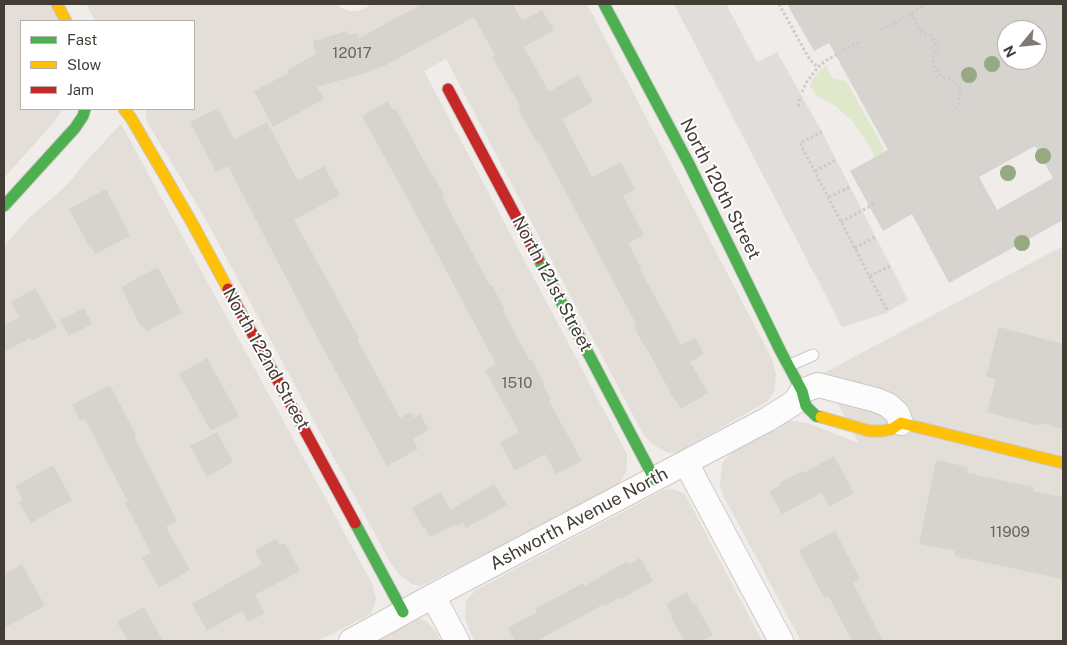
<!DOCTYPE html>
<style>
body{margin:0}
#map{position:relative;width:1067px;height:645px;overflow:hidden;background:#efece9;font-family:"Public Sans",sans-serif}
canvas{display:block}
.frame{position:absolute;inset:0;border:5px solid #443d36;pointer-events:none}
.legend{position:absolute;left:20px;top:20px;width:175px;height:90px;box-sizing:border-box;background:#fff;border:1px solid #b4b1af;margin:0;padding:6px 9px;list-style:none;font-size:15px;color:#443d36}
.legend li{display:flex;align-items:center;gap:10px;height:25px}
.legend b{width:25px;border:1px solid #b4b1af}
.north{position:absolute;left:997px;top:20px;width:50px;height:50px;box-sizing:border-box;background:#fff;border:1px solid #b4b1af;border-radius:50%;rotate:242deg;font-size:14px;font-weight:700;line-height:20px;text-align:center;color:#443d36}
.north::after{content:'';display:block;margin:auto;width:18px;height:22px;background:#807a75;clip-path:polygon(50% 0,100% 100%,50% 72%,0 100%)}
</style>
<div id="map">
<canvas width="1067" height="645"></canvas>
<div class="frame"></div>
<ul class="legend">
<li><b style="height:6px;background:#4caf50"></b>Fast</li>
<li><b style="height:6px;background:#ffc107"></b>Slow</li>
<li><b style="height:6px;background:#c62828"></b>Jam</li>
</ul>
<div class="north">N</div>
</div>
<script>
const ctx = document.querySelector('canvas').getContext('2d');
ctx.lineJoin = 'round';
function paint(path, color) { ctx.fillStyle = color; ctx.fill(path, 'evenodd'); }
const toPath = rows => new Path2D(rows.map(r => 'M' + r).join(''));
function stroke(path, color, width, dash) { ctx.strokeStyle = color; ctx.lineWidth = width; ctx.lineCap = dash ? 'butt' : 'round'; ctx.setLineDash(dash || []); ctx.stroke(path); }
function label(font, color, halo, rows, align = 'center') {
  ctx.font = font + ' "Public Sans",sans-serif'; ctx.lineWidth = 4; ctx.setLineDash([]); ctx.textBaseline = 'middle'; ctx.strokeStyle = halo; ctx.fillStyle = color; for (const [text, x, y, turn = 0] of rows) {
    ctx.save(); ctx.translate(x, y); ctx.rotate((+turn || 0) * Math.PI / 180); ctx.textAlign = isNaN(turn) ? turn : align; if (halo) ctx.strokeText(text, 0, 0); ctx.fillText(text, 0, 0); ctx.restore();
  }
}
paint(toPath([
 [4,4,51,4,61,21,21,21,21,109,62,109,54,122,4,178],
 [86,4,337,4,341,8,350,11,358,11,366,8,370,4,587,4,772,359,776,375,774,392,768,401,677,453,666,452,652,444,643,434,446,59,424,71,627,454,627,469,622,480,615,488,421,586,412,584,401,576,391,564,205,218,147,122,145,109,194,109,194,21,95,21],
 [121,124,373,585,376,600,371,614,318,641,4,641,4,246,30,217,67,185,89,158],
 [1063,246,1063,641,801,641,723,495,720,486,722,463,731,453,787,420,807,423,859,443,822,374],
 [666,489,676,490,685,494,762,641,474,641,465,618,466,600,476,590],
 [417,617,427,622,434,629,441,641,374,641]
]), '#e3ded7');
paint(toPath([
 [826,65,832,78,846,81,892,163,878,156,875,157,865,139,853,122,837,107,816,95,812,88,809,86,818,72]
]), '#dfe8cb');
paint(toPath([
 [674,4,726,4,757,62,777,52,822,132,908,300,884,314,842,327]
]), '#e0ddda');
paint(toPath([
 [422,4,513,4,522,21,542,10,554,30,524,47,549,92,578,75,593,102,562,119,592,177,621,162,635,190,623,196,644,235,628,243,641,268,640,269,681,345,695,338,704,354,690,362,708,393,681,409,671,394,645,345,644,346,633,325,636,324,547,157,539,143,538,144,518,109,521,107,492,57,495,55,474,17,386,65,372,70,372,71,317,87,324,99,273,127,254,91,289,73,287,70,316,54,313,41,347,31,348,35,357,33,359,38],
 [787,4,1063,4,1063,220,949,283,912,214,883,231,850,171,888,150,829,43,814,51],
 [1007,30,1037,30,1037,60,1007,60],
 [1035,146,1053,178,997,210,979,177],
 [388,101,393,110,396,109,431,174,432,173,444,195,442,196,490,286,492,285,505,310,503,311,530,361,532,360,544,384,543,384,551,400,549,401,582,461,556,474,545,454,515,471,500,443,519,432,485,370,496,364,423,227,362,116],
 [218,108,234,139,267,122,298,181,324,166,340,195,294,220,359,338,357,339,400,418,411,412,414,418,420,414,429,430,413,439,418,449,387,466,308,320,228,166,216,172,190,122],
 [106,189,130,236,95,254,91,247,90,248,69,209],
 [158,267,182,313,146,332,143,326,141,327,121,287],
 [35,288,57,327,32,341,30,338,4,352,4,325,19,317,11,302],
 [84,308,92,324,69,336,60,320],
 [999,327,1063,344,1063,429,1040,423,1039,426,987,412,996,379,986,377],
 [207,358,239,416,211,431,179,374],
 [110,385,136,435,134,436,177,521,166,527,190,570,159,588,142,558,151,553,125,503,128,502,85,419,80,421,72,405],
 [217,432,233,462,207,477,190,446],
 [834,456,854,493,829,507,822,493,782,514,769,491,780,486,779,483,803,471,804,473],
 [936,460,968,467,967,473,1034,487,1033,491,1063,497,1063,579,955,556,955,551,919,544],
 [53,465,72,500,31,523,19,502,23,500,15,486],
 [494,484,507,505,466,528,463,523,456,526,455,524,430,537,425,527,423,528,412,508,441,492,450,510],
 [835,531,860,579,853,583,883,641,852,641,829,597,827,598,826,596,824,598,799,550],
 [277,539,280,545,285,543,300,571,255,595,265,613,248,622,242,611,207,631,192,604,262,564,255,550],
 [640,558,653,581,621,599,620,597,606,606,604,604,537,641,515,641,508,628,537,612,535,609,583,583,585,586,627,561,629,564],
 [22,564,45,606,4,628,4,574],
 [687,592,693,604,695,603,713,635,701,641,684,641,670,615,672,614,666,604],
 [144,607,163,641,128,641,117,622]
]), '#d7d4d0');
const lane = toPath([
 [788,366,813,355]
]);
const street = toPath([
 [686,463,781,641],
 [433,596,457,641],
 [351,641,433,596,768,419,795,402,802,391,818,385,876,400,888,405,897,413,901,423]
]);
const fast = toPath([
 [604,4,689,164,781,352,802,391,806,406,816,416,821,417],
 [4,206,75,128,83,116,85,109],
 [538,258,655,480],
 [355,523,403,612]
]);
const slow = toPath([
 [57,4,66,21],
 [124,109,131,118,191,221,228,289],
 [821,417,870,431,882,431,892,429,901,423,1063,463]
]);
const jam = toPath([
 [448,89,538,258],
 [228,289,355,523]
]);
stroke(lane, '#ccc9c5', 13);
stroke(street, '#ccc9c5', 26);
stroke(fast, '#cec9c1', 13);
stroke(slow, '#cec9c1', 13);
stroke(jam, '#cec9c1', 13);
stroke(toPath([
 [779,4,807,55,812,62,818,67],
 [911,13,922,33,931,36,938,48,933,58,934,66,938,74,944,77,951,79,959,87,960,93,959,102,956,108],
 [881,30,924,6],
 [802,92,806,83,818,67,827,60,859,42],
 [798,106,801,96],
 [822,132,800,143,888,312],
 [815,171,836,160],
 [829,197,850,187],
 [841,222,876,203],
 [855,248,875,237],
 [870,276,890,266]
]), '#cdcac7', 3, [2.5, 2.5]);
stroke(lane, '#fdfcfc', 11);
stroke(street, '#fdfcfc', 24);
stroke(fast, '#4caf50', 11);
stroke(slow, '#ffc107', 11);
stroke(jam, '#c62828', 11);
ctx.fillStyle = '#96a982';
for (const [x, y] of [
 [992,64],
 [969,75],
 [1043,156],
 [1008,173],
 [1022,243]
]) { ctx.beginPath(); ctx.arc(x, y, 8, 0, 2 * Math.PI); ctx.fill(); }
label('15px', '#6a645e', null, [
 ["12017",352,53],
 ["1510",517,383],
 ["11909",1010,532]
]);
label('18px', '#443d36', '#fff', [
 ["North 120th Street",720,189,63],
 ["North 121st Street",552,284,62],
 ["North 122nd Street",266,359,61],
 ["Ashworth Avenue North",579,519,-28]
]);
</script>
